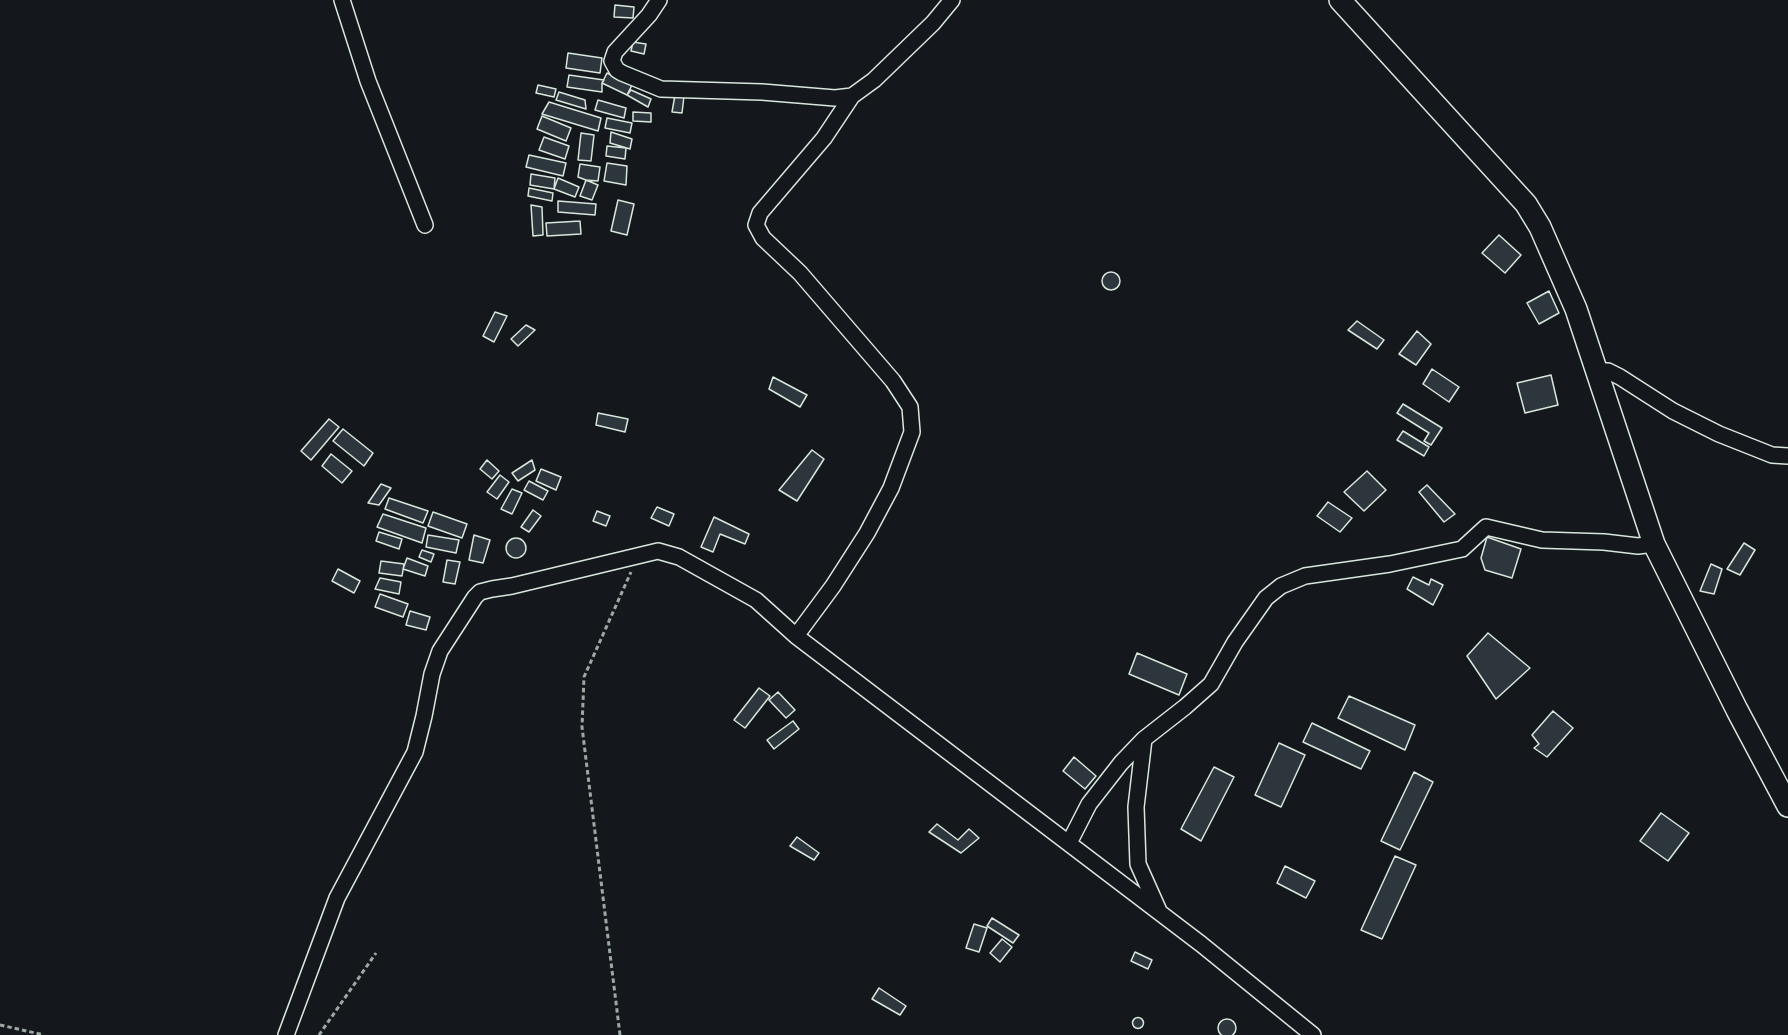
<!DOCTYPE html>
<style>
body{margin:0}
canvas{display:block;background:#14181c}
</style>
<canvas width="1788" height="1035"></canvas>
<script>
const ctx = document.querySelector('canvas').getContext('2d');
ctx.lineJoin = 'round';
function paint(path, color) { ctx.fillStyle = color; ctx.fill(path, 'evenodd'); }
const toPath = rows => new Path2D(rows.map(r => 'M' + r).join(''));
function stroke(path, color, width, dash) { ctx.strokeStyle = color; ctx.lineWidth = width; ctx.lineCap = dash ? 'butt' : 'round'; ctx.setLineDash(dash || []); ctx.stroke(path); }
const building = toPath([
 [615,5,634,7,633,18,614,17,615,5],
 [633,42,646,44,644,54,631,51,633,42],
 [568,53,602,58,600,73,566,68,568,53],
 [607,73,632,85,627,95,602,83,607,73],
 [569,75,604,80,602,83,602,92,567,87,569,75],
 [538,85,556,89,554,97,536,93,538,85],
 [631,90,651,99,648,107,627,95,631,90],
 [559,92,585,100,586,109,556,100,559,92],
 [675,95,684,96,682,113,672,112,675,95],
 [598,100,626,108,624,118,595,110,598,100],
 [549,102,601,118,598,131,542,114,549,102],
 [633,112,651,113,651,122,633,121,633,112],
 [542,116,571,128,566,141,537,129,542,116],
 [607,118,632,123,630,133,605,128,607,118],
 [611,132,632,139,630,149,610,143,611,132],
 [581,133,594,135,591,161,578,160,581,133],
 [544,137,569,146,565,159,539,150,544,137],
 [607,146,626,148,625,159,606,156,607,146],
 [529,155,566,163,563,176,526,167,529,155],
 [607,163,627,166,626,185,604,181,607,163],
 [580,164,600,167,598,181,586,180,578,177,580,164],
 [531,174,555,178,554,189,530,185,531,174],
 [558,178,579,187,575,197,554,189,558,178],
 [586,180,598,185,592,200,580,196,586,180],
 [529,188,553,193,552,201,528,196,529,188],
 [618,200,634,204,627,235,611,231,618,200],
 [558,201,596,204,595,215,558,212,558,201],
 [531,205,542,207,543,235,533,236,531,205],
 [580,221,581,234,547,236,546,223,580,221],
 [1499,235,1521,255,1505,273,1482,253,1499,235],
 '1102 281a9 9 0 1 1 18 0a9 9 0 1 1-18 0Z',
 [1549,291,1559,313,1539,324,1527,303,1549,291],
 [495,312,507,316,494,342,483,336,495,312],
 [1357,321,1384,340,1377,349,1348,330,1357,321],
 [526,325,535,330,518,346,511,339,526,325],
 [1417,331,1431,344,1416,365,1399,354,1417,331],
 [1432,369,1459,387,1449,402,1423,384,1432,369],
 [1551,375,1558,405,1525,413,1517,383,1551,375],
 [773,377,807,395,800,407,769,389,773,377],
 [1403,404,1442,428,1431,445,1424,441,1429,433,1397,413,1403,404],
 [598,413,628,419,625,432,596,425,598,413],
 [329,419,339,427,311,460,301,451,329,419],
 [343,429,373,453,364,466,333,441,343,429],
 [1403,431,1429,447,1424,456,1397,440,1403,431],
 [812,450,824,459,797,501,779,490,812,450],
 [331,454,352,471,342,483,322,466,331,454],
 [487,460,499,471,492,479,480,469,487,460],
 [532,460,535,470,518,481,512,473,532,460],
 [541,469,561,477,556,490,536,481,541,469],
 [1367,471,1386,490,1364,511,1344,492,1367,471],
 [500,475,509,482,497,499,487,492,500,475],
 [529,481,548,491,543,500,524,490,529,481],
 [381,484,391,488,379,505,368,503,381,484],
 [1427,485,1455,514,1444,522,1419,492,1427,485],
 [512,489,522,493,512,514,501,509,512,489],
 [389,498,428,511,423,523,385,509,389,498],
 [1328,502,1352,518,1340,532,1317,516,1328,502],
 [657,507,674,514,669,526,651,518,657,507],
 [533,510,541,516,529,532,521,527,533,510],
 [597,511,610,516,606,526,593,521,597,511],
 [433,512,467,524,462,538,428,526,433,512],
 [383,514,426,528,422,543,377,527,383,514],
 [714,517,749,534,745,544,720,534,713,552,701,547,714,517],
 [379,532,402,539,399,549,376,541,379,532],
 [428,535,459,540,456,553,426,547,428,535],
 [474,535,490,540,483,563,469,560,474,535],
 [1487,537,1521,549,1512,578,1485,570,1481,558,1487,537],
 '506 548a10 10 0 1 1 20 0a10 10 0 1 1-20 0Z',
 [1744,543,1755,550,1740,575,1727,569,1744,543],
 [422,550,434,554,431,562,419,557,422,550],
 [407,558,428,566,425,576,403,569,407,558],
 [447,560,460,562,455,584,443,582,447,560],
 [381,561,404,564,402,576,379,573,381,561],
 [1711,564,1722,569,1714,594,1700,591,1711,564],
 [338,569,360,581,354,593,332,581,338,569],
 [1413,577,1429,585,1431,579,1443,585,1433,605,1407,589,1413,577],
 [380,578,401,582,399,594,375,589,380,578],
 [380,594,408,604,403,617,375,607,380,594],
 [410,611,430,617,426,630,406,625,410,611],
 [1488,633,1530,668,1496,699,1467,656,1488,633],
 [1137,653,1187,674,1179,695,1129,674,1137,653],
 [759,688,770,696,745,728,734,720,759,688],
 [778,692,795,710,786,718,769,700,778,692],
 [1349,696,1415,725,1405,750,1338,718,1349,696],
 [1553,711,1573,728,1547,757,1534,748,1539,744,1532,735,1553,711],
 [793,721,799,729,774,749,767,740,793,721],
 [1312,723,1370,751,1361,769,1303,742,1312,723],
 [1279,743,1305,755,1281,807,1255,795,1279,743],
 [1074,757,1096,776,1085,789,1063,771,1074,757],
 [1214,767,1234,777,1201,841,1181,829,1214,767],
 [1414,772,1433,782,1400,850,1381,841,1414,772],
 [1661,813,1689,833,1668,861,1640,841,1661,813],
 [937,824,958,840,969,829,979,838,961,853,929,832,937,824],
 [797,837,819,853,814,860,790,846,797,837],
 [1395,856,1416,865,1382,939,1361,930,1395,856],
 [1285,866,1315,881,1306,898,1277,883,1285,866],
 [992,918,1019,935,1013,943,987,926,992,918],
 [974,924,987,928,979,952,966,948,974,924],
 [1002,939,1012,947,1000,962,990,953,1002,939],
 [1135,952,1152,960,1148,969,1131,961,1135,952],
 [879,988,906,1006,900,1015,872,999,879,988],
 '1132.5 1023a5.5 5.5 0 1 1 11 0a5.5 5.5 0 1 1-11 0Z',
 '1218 1028a9 9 0 1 1 18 0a9 9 0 1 1-18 0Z'
]);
paint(building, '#2c363c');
stroke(building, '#d8e6dc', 1.5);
const street = toPath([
 [342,0,368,81,425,225],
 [659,0,649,15,615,52,612,61,617,70,622,73,661,89,762,92,835,98,852,96,874,80,933,23,952,0],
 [1597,371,1608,371,1620,377,1673,411,1719,434,1772,455,1788,456],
 [796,636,833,586,867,533,891,488,912,432,910,407,893,381,800,273,763,238,756,225,760,213,824,138,852,96],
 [1144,739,1136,807,1138,864,1159,911],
 [1069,843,1089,804,1121,763,1144,739,1185,707,1211,684,1235,642,1266,598,1281,586,1305,576,1390,564,1462,549,1486,527,1542,540,1604,542,1638,546,1654,544],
 [286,1035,337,898,415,752,424,716,432,674,440,651,475,597,480,592,492,589,512,586,658,551,679,557,756,600,796,636,1201,944,1313,1035]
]);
const secondary = toPath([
 [1340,0,1526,204,1540,227,1576,309,1654,544,1737,710,1788,806]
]);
stroke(street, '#d8e6dc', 18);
stroke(secondary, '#d8e6dc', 24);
stroke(toPath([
 [0,1025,44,1035],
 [319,1035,376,953],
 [620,1035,582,727,584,677,631,572]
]), '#9da8a2', 3, [4.5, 3]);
stroke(street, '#14181c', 15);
stroke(secondary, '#14181c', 21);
</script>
